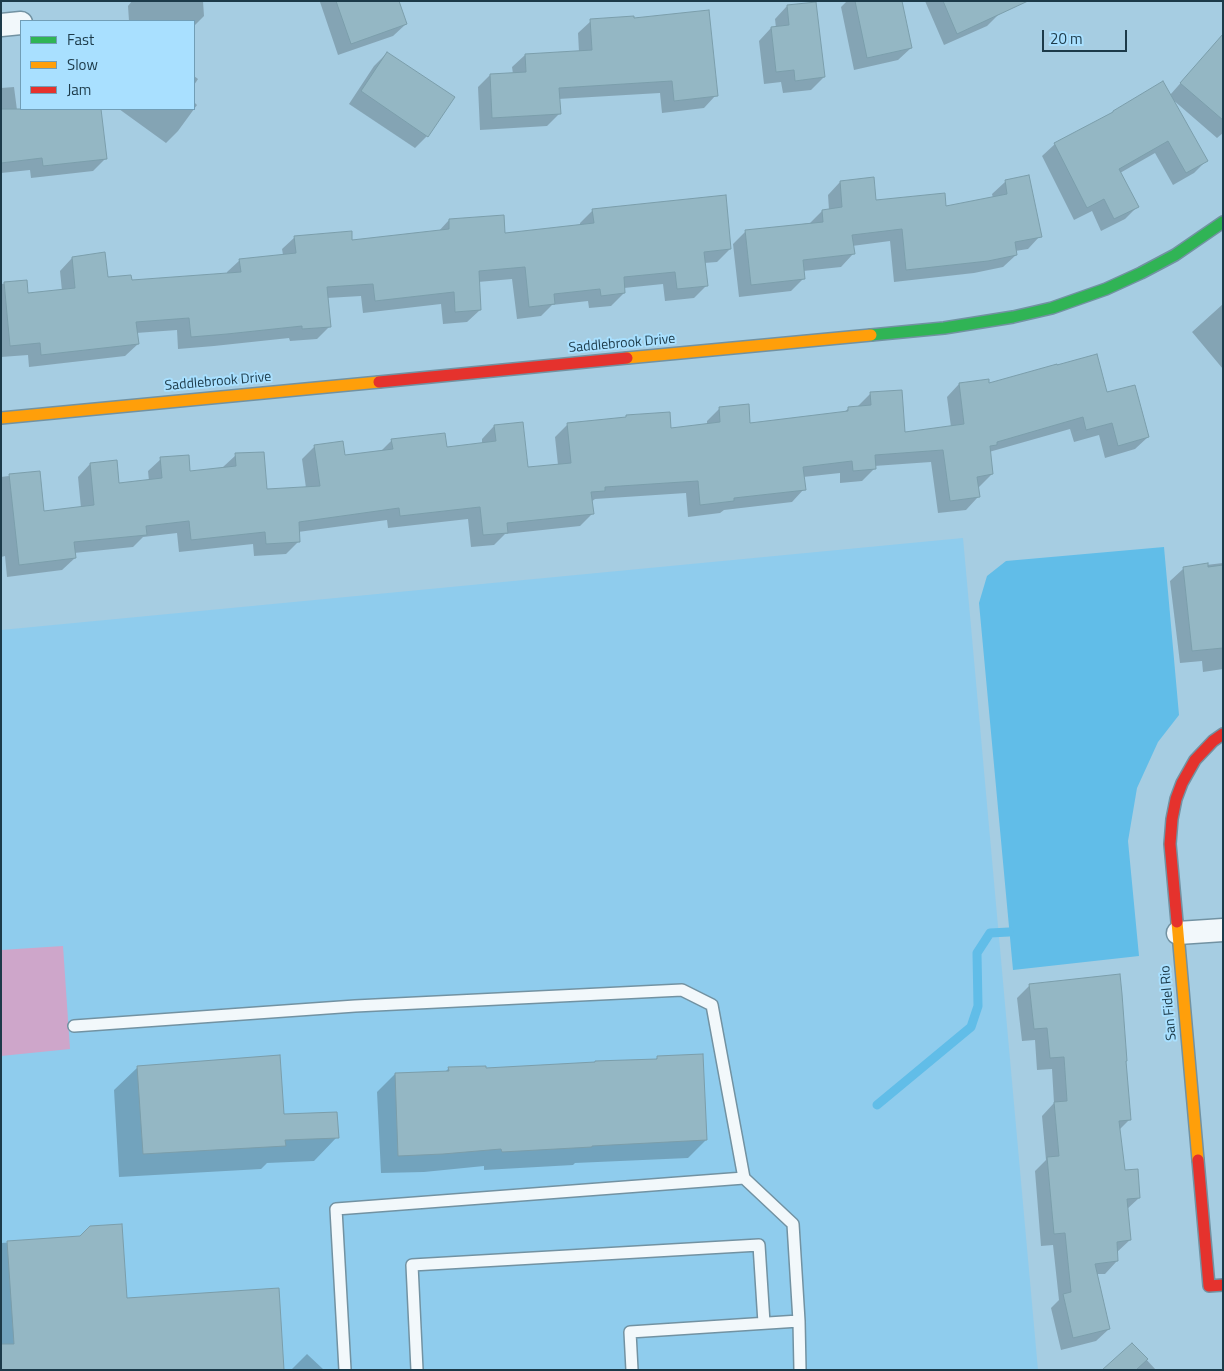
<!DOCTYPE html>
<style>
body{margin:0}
#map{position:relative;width:1224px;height:1371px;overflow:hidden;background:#a6cde2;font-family:"Titillium Web",sans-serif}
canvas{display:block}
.frame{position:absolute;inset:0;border:2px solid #1c3a49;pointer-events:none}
.legend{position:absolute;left:20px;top:20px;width:175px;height:90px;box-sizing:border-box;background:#a9e0ff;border:1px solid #719eb6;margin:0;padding:6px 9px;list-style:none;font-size:15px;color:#1c3a49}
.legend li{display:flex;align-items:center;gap:10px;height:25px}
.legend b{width:25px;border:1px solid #719eb6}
.scale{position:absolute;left:1042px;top:30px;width:85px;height:22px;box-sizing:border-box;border:2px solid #1c3a49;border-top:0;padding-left:6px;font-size:15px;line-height:18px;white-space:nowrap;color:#1c3a49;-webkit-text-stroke:4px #a9e0ff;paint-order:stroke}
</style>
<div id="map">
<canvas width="1224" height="1371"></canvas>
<div class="frame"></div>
<ul class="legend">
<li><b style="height:6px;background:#30b455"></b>Fast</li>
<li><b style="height:6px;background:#ff9f0a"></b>Slow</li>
<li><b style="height:6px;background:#e5322d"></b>Jam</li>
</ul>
<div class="scale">20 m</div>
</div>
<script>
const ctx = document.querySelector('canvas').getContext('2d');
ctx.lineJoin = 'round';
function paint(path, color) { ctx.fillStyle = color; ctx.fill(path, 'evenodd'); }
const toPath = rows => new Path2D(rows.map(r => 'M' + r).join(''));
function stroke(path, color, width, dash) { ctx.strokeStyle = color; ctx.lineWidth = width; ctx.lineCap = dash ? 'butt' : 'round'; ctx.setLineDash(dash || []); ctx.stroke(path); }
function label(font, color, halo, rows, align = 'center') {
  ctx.font = font + ' "Titillium Web",sans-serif'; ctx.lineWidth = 4; ctx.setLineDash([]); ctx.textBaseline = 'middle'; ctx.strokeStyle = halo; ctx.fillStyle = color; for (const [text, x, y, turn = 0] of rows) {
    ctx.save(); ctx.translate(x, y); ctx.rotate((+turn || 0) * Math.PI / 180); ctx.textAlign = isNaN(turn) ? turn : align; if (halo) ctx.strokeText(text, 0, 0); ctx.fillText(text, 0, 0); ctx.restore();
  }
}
paint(toPath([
 [963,538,1038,1370,1,1370,1,630]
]), '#8fcced');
paint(toPath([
 [63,946,70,1049,1,1056,1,950]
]), '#cea6ca');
paint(toPath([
 [1164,547,1179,715,1158,742,1137,788,1128,841,1139,956,1013,970,979,603,987,576,1006,561]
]), '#61bde8');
paint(toPath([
 [132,1,203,1,204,16,194,26,194,21,129,21,128,6],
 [321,1,398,1,406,24,393,36,338,55,320,2],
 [847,1,901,1,911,48,898,60,854,70,841,7],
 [925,1,994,1,1000,13,987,26,944,45],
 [787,6,824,77,811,90,783,93,781,82,764,84,759,41,771,28,776,28,775,19],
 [591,21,716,95,704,108,662,113,660,93,558,99,559,114,547,126,480,130,478,87,490,75,513,74,512,67,525,55,579,52,578,33],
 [1217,42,1223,48,1223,133,1217,138,1172,99,1207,160,1194,173,1173,185,1155,153,1120,173,1137,207,1125,219,1101,231,1092,211,1074,220,1042,156,1055,144,1170,95],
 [387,53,427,136,415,148,349,104,374,66],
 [194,76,198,79,194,85],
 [14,87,17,110,100,109,105,159,93,171,31,178,30,170,1,173,1,88],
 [194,102,197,105,178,131,166,143,119,109,194,109],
 [1028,177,1040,236,1028,249,1015,251,1016,255,1003,267,974,273,894,282,890,241,852,246,853,254,841,267,803,271,803,279,791,291,739,297,733,244,746,231,810,223,822,211,829,210,828,195,840,182,875,201,945,208,993,198,992,194,1005,182],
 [593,210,730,249,717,262,704,263,707,285,694,298,665,301,663,284,624,288,624,293,611,306,589,308,588,301,552,305,541,316,517,319,512,279,478,282,480,310,467,322,443,324,441,304,363,313,361,296,327,298,329,327,317,339,290,341,289,338,214,346,178,349,177,330,136,333,138,344,125,356,29,367,28,355,1,357,1,284,26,281,27,294,62,291,60,271,72,258,107,278,130,282,227,274,227,272,240,260,283,255,282,249,295,237,351,242,438,232,449,220,504,234,580,226,580,223],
 [1223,304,1223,369,1192,332],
 [959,384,988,385,1106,394,1148,437,1135,449,1105,458,1099,435,1074,442,1070,429,989,452,992,474,979,487,977,487,978,497,966,510,938,513,931,462,874,466,874,469,862,481,840,483,840,473,803,477,804,489,792,502,724,510,720,513,688,517,686,493,595,499,591,502,592,514,580,526,505,534,494,545,471,547,468,519,388,528,387,520,298,532,299,541,286,554,254,556,253,544,179,552,177,533,143,537,133,547,74,553,75,558,62,570,7,577,5,556,1,557,1,477,39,472,43,512,81,508,78,477,90,464,118,484,149,481,148,471,161,459,189,472,223,469,223,467,236,455,266,491,306,488,302,459,315,446,344,456,381,451,392,440,446,448,482,444,482,439,494,426,527,469,558,465,555,437,568,424,624,419,627,416,670,429,707,425,707,421,720,408,749,424,843,413,849,408,858,407,858,406,871,393,904,433,951,427,947,397],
 [1223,563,1223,669,1203,672,1202,661,1180,663,1170,581,1183,569,1189,567],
 [1030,985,1129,1120,1119,1130,1124,1171,1139,1198,1126,1210,1130,1240,1116,1253,1117,1261,1105,1274,1096,1274,1109,1329,1096,1341,1061,1350,1051,1308,1059,1300,1053,1245,1041,1246,1035,1171,1046,1160,1042,1116,1054,1103,1052,1069,1037,1070,1035,1040,1022,1041,1017,998],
 [658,1057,706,1140,688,1158,575,1163,573,1165,484,1170,484,1166,424,1172,381,1173,377,1092,395,1074,445,1072,449,1068,485,1069,655,1060],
 [138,1067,282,1115,337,1137,314,1161,267,1163,261,1169,119,1177,114,1090],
 [80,1238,126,1299,1,1370,1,1243],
 [1132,1344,1156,1370,1104,1370],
 [307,1354,324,1370,291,1370]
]), '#0003');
stroke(toPath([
 [877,1105,971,1027,978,1006,977,953,990,933,1009,932]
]), '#61bde8', 9);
const building = toPath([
 [336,1,399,1,407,24,351,44,336,1],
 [855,1,902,1,912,48,867,58,855,1],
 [943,1,1028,1,957,34,943,1],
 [816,2,825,77,795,81,794,70,776,72,771,27,789,25,787,5,816,2],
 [709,10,718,96,674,101,672,81,559,88,561,114,492,118,490,74,526,72,525,54,592,50,590,19,634,16,634,18,709,10],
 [1223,34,1223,120,1180,83,1223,34],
 [387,52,455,97,428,137,361,91,387,52],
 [1163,81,1208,161,1186,173,1168,141,1119,169,1139,207,1114,219,1104,199,1087,208,1054,143,1113,112,1113,111,1163,81],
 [1,109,101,109,107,159,43,166,42,158,1,163,1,109],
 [1029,175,1042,237,1015,242,1017,255,988,261,906,270,902,229,852,235,855,254,803,260,805,279,751,285,745,230,823,222,822,210,842,207,840,181,874,177,876,200,945,193,946,206,1007,194,1005,180,1029,175],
 [726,195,731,249,704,252,708,286,677,289,675,272,624,277,625,293,601,296,600,289,554,294,555,304,529,307,525,267,479,271,481,310,455,312,454,292,375,301,373,284,327,287,331,327,302,329,302,326,227,334,191,337,189,318,136,322,139,344,41,355,40,343,10,346,4,282,27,280,28,293,75,288,72,257,105,252,108,277,131,275,132,280,241,272,239,259,296,253,294,236,352,231,352,240,449,229,449,219,504,215,505,233,594,223,592,209,726,195],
 [1097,354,1107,392,1135,385,1149,437,1118,446,1112,423,1086,430,1083,417,997,442,997,445,990,446,993,474,977,477,980,497,950,501,943,450,875,455,876,469,853,471,852,461,803,467,806,490,734,498,734,501,700,505,698,481,605,487,605,491,591,492,594,514,507,523,508,533,483,535,480,507,400,516,399,508,299,522,300,542,266,544,265,532,191,540,189,521,146,526,147,535,74,542,76,558,19,565,9,474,40,471,44,511,94,505,90,463,117,460,119,483,162,478,160,457,189,455,190,471,236,466,235,453,264,452,267,489,320,486,314,445,343,441,345,455,393,449,391,439,445,433,447,447,496,441,494,425,523,422,528,467,571,463,567,423,626,417,626,415,670,412,671,428,720,422,719,407,749,404,750,423,848,411,848,407,871,405,870,392,902,390,905,432,964,424,959,383,989,379,989,383,1057,364,1057,365,1097,354],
 [1208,563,1208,567,1223,565,1223,648,1192,651,1183,567,1208,563],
 [1120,974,1122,994,1127,1061,1126,1061,1131,1120,1119,1121,1125,1170,1138,1169,1140,1198,1127,1199,1131,1240,1117,1242,1118,1261,1095,1264,1110,1329,1073,1338,1063,1294,1071,1292,1065,1233,1054,1234,1047,1157,1059,1156,1054,1102,1067,1101,1064,1057,1050,1058,1047,1028,1034,1029,1029,984,1120,974],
 [703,1054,707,1140,592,1146,592,1147,502,1152,501,1149,443,1154,398,1156,395,1073,449,1071,448,1067,486,1066,486,1068,595,1062,595,1061,657,1059,657,1056,703,1054],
 [280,1055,284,1114,337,1112,339,1138,285,1140,286,1146,143,1154,137,1066,280,1055],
 [122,1224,127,1298,279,1288,284,1370,1,1370,1,1344,14,1344,7,1241,80,1236,90,1226,122,1224],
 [1132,1343,1148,1359,1136,1370,1102,1370,1132,1343]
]);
paint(building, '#94b7c4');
stroke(building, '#7b9eab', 1);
const lane = toPath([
 [74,1026,355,1006,682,990,712,1005,744,1178],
 [345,1370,336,1209,744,1178,793,1224,799,1321,800,1370],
 [417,1370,412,1265,759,1245,764,1323],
 [632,1370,630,1332,799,1321]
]);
const street = toPath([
 [1,25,21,23],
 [1178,933,1223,930]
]);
const fast = toPath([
 [871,335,944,328,1013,317,1052,308,1106,289,1141,273,1175,255,1223,222]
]);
const slow = toPath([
 [627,358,871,335],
 [1,418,379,382],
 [1177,922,1198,1160]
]);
const jam = toPath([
 [379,382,627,358],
 [1177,922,1170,844,1172,819,1176,799,1182,783,1195,760,1213,741,1223,734],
 [1198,1160,1209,1286,1223,1285]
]);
stroke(lane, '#7292a2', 14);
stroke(street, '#7292a2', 25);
stroke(fast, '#7292a2', 14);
stroke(slow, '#7292a2', 14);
stroke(jam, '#7292a2', 14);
stroke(lane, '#f2f8fb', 11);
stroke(street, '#f2f8fb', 22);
stroke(fast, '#30b455', 11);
stroke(slow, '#ff9f0a', 11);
stroke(jam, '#e5322d', 11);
label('14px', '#1c3a49', '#a9e0ff', [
 ["Saddlebrook Drive",622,344,-5],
 ["Saddlebrook Drive",218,382,-5],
 ["San Fidel Rio",1169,1003,-95]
]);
</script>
